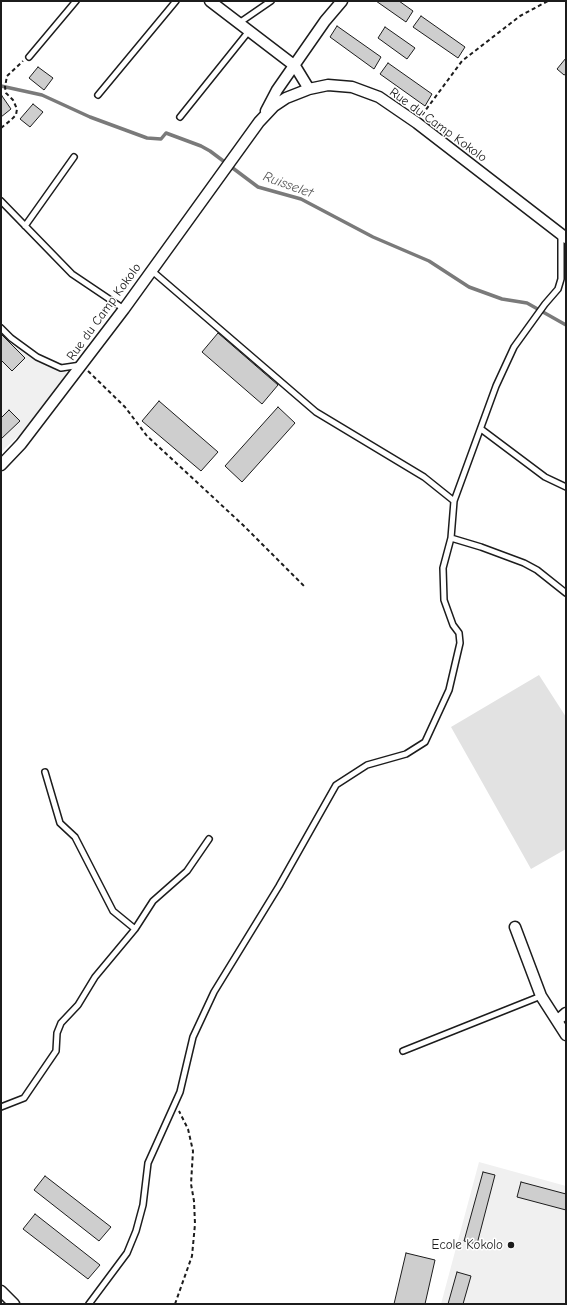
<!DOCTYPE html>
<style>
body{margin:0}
#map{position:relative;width:567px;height:1305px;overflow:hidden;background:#fff;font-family:"Comic Neue",sans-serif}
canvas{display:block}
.frame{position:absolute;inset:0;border:2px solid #1c1c1c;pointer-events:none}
</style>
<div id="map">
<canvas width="567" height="1305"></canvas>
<div class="frame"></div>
</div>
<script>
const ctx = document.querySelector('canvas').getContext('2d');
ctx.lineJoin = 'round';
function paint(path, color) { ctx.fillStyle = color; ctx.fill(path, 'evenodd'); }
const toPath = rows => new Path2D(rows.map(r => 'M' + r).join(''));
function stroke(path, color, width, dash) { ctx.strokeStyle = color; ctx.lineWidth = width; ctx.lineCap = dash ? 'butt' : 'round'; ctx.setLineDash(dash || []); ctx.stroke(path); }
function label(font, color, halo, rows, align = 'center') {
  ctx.font = font + ' "Comic Neue",sans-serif'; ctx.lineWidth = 3; ctx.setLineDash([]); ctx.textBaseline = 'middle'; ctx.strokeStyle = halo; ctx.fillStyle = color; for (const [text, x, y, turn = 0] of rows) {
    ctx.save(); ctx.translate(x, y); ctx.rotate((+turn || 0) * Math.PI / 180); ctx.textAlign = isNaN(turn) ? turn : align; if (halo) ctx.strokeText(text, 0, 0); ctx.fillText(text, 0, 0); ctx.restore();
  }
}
paint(toPath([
 [1,328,37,357,61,368,70,376,28,427,1,452],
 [479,1162,566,1186,566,1304,441,1304]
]), '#f0f0f0');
paint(toPath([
 [539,675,566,717,566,849,531,869,451,727]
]), '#e2e2e2');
stroke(toPath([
 [1,86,42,95,90,117,147,138,161,139,166,133,201,146,210,151,258,187,301,199,373,237,429,261,469,287,502,299,527,303,566,325]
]), '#7a7a7a', 3.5);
const building = toPath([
 [376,1,399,1,413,11,406,22,376,1],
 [421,16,465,47,458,58,413,27,421,16],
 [337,26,381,57,374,69,330,37,337,26],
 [385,27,415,48,407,59,378,38,385,27],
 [566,58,566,74,564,75,557,69,566,58],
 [388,63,432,94,425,106,380,74,388,63],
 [38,67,53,78,44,90,29,78,38,67],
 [2,96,11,109,1,117,1,97,2,96],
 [33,104,43,112,30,127,20,119,33,104],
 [218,333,278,385,262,404,202,352,218,333],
 [1,334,25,358,12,371,1,360,1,334],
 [159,401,218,452,201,471,142,421,159,401],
 [278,407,295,423,242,482,225,466,278,407],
 [9,410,20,421,1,439,1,418,9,410],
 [483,1172,495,1175,477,1244,464,1241,483,1172],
 [45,1176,111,1227,99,1241,34,1190,45,1176],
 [521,1182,566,1194,566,1210,517,1197,521,1182],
 [35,1214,100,1265,88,1279,23,1229,35,1214],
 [406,1253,435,1260,425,1304,394,1304,406,1253],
 [457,1272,471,1276,463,1304,448,1304,457,1272]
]);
paint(building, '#cecece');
stroke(building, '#1c1c1c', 1);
const service = toPath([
 [239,23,271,1],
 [29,57,76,1],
 [98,95,176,1],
 [180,117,249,31],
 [1,201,72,274,124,309],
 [25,226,74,157],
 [151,270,316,412,424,477,454,501],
 [1,328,11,338,37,357,61,368,81,365],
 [481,429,545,477,566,487],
 [451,538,481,547,524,563,537,570,566,593],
 [45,772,60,823,75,837,113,911,135,929],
 [403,1051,541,996],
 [1,1107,24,1098,56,1051,57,1033,61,1023,78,1005,95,977,135,929,153,901,187,871,209,839],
 [89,1304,127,1253,136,1231,143,1205,148,1163,180,1092,193,1037,214,992,279,886,336,785,367,765,406,754,425,742,449,690,460,643,459,633,453,625,444,600,443,568,451,538,454,501,496,386,514,347,545,304,558,289,561,279,561,234]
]);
const minor = toPath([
 [210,1,295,66,309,89],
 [266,111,277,90,325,21,342,1],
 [1,465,21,444,124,309,259,122,274,106,286,98,309,89,328,85,352,87,379,97,417,123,566,238],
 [515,927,541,996,566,1035],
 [558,1020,566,1013],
 [1,1291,14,1304]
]);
stroke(service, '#1c1c1c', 8);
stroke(minor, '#1c1c1c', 13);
stroke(toPath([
 [422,115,462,61,520,16,548,1],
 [1,128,11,120,16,115,17,109,13,100,6,93,5,87,7,76,23,61],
 [88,371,125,407,147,436,243,525,304,586],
 [175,1304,192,1256,195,1224,194,1201,191,1184,193,1151,188,1129,179,1111]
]), '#1c1c1c', 2, [4, 3]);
stroke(service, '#fff', 5);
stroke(minor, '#fff', 10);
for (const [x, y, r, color] of [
 [511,1245,4,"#1c1c1c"]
]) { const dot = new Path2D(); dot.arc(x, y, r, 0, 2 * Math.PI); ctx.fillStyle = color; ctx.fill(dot); stroke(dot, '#fff', 1.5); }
label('13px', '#1c1c1c', '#fff', [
 ["Rue du Camp Kokolo",438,125,36],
 ["Rue du Camp Kokolo",104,312,-54]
]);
label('13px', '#1c1c1c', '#fff', [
 ["Ecole Kokolo",503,1245]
], 'right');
label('italic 14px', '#5a5a5a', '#fff', [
 ["Ruisselet",288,185,20]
]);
</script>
